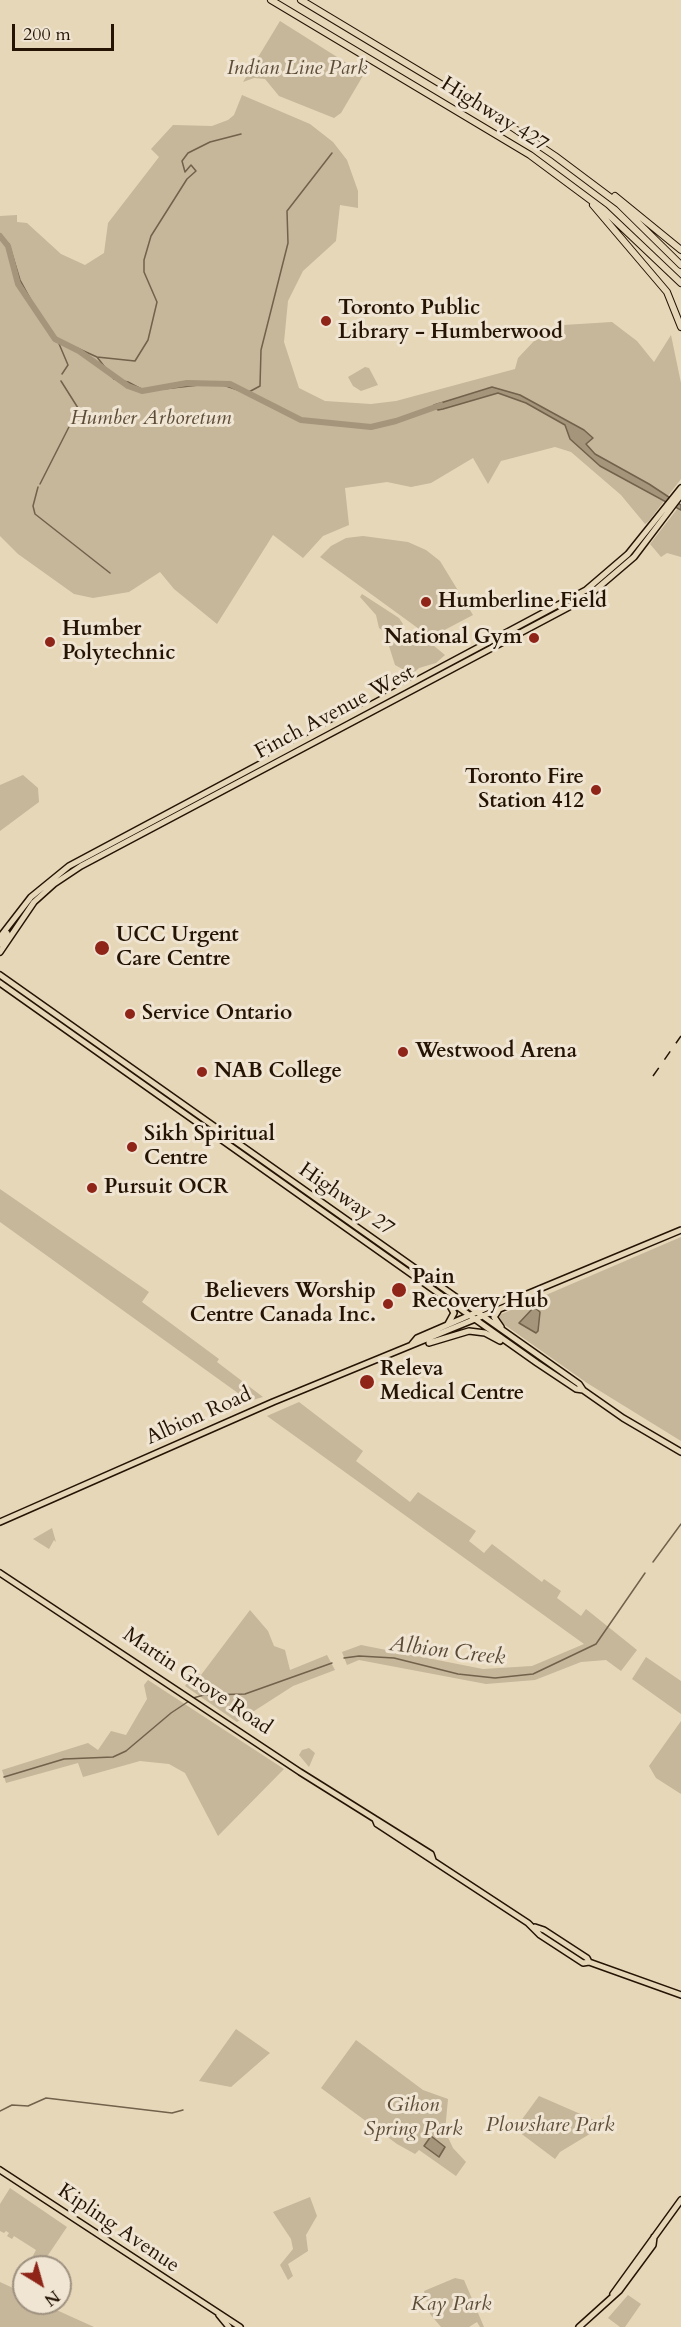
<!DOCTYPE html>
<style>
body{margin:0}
#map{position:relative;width:681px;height:2327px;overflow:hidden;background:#e7d7b9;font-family:Cardo,serif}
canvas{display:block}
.north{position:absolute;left:12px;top:2255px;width:60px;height:60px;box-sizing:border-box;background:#efe5d2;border:2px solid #9e9180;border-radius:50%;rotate:143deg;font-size:16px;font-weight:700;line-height:24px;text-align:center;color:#251404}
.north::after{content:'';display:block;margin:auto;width:21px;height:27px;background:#8f2418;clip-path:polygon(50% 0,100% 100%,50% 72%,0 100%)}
.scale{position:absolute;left:12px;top:24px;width:102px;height:27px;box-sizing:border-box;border:3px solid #251404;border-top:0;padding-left:8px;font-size:18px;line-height:21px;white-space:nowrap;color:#251404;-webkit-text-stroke:4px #efe5d2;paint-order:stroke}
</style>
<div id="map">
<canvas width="681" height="2327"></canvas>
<div class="north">N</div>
<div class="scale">200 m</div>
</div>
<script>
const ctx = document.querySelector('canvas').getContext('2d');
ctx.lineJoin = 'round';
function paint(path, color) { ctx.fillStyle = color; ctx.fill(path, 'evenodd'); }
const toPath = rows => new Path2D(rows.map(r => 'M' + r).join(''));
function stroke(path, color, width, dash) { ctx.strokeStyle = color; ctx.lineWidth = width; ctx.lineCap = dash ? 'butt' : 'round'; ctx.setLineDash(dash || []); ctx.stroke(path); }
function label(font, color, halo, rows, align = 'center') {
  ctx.font = font + ' Cardo,serif'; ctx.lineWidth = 6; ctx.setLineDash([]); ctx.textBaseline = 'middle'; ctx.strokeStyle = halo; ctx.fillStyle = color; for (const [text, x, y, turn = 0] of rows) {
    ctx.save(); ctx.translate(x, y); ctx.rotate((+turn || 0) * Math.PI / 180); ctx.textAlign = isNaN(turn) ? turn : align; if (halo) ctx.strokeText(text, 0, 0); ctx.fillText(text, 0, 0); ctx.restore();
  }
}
paint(toPath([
 [280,21,364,74,341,113,334,118,279,96,265,79,254,78,243,82],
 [242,95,310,124,333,142,347,160,358,191,358,208,340,205,336,241,303,271,288,301,284,342,299,388,325,401,371,404,396,401,515,369,518,358,534,341,563,325,612,322,637,341,654,362,671,335,681,383,681,479,648,522,645,524,621,495,571,452,555,447,501,461,488,484,473,458,431,483,411,487,387,482,345,488,349,525,323,536,303,558,273,535,217,624,174,589,160,572,129,592,93,598,74,594,18,554,0,536,0,216,17,215,17,222,27,223,61,254,85,265,104,253,108,223,159,157,151,149,173,125,212,126,228,120,234,115],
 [365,367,369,368,378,385,361,391,353,386,348,377],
 [681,504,681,557,667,553,661,557,650,544],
 [363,536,408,542,426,550,440,561,473,615,435,635,429,632,426,634,320,557,331,546,346,538],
 [362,594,399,618,403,624,399,629,387,634,379,628,376,615,360,597],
 [416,631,445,655,436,663,419,668,409,677,406,671,395,665,389,646,399,632,411,639,417,637],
 [23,775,38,788,39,802,0,831,0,785],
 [0,1189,149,1292,142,1302,219,1359,217,1362,263,1397,249,1401,0,1222],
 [681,1237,681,1441,587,1383,502,1323,497,1316],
 [299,1402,363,1451,356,1461,410,1502,418,1492,476,1531,469,1541,484,1553,492,1544,542,1582,544,1579,561,1591,557,1598,581,1616,586,1609,637,1650,621,1671,606,1660,581,1662,535,1680,486,1684,359,1660,347,1665,342,1652,361,1645,483,1669,532,1666,584,1644,267,1416],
 [52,1528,56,1542,54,1540,49,1549,33,1539],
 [250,1610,268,1631,274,1646,285,1650,290,1670,327,1655,335,1670,293,1686,237,1722,185,1686,195,1672,201,1675],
 [646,1657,681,1681,681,1714,632,1679],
 [148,1680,284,1769,218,1836,185,1773,169,1764,140,1761,83,1777,78,1763,6,1783,2,1770,88,1743,98,1750,111,1731,126,1735,147,1699,144,1685],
 [681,1721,681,1794,656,1778,649,1766],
 [309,1748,315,1753,309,1767,299,1755,302,1750],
 [236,2029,270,2053,231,2087,199,2081],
 [356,2040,423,2090,448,2099,445,2131,453,2148,466,2162,456,2176,419,2150,415,2154,397,2144,321,2088],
 [539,2096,599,2122,611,2108,593,2132,560,2152,555,2159,515,2129],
 [10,2188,67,2227,40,2267,27,2267,36,2250,14,2236,12,2239,7,2236,9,2233,6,2231,4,2233,0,2231,0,2204],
 [310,2197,317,2216,306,2235,308,2251,288,2264,293,2276,288,2280,280,2265,293,2249,291,2239,273,2212],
 [24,2271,24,2303,41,2303,94,2327,0,2327,0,2282,13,2288],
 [455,2278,464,2280,484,2327,480,2327,477,2322,469,2327,441,2327,430,2314,424,2291],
 [628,2295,641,2304,625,2327,620,2327,608,2318]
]), '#c6b69a');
const water = toPath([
 [492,387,520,395,584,430,593,438,586,444,595,454,649,484,681,505,681,510,600,466,570,439,565,425,526,403,498,393,443,409,438,410,434,405,492,387],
 [534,1307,540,1312,538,1331,536,1333,519,1323,534,1307],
 [431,2136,445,2147,439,2157,424,2146,431,2136]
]);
paint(water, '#a5957b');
stroke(water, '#72614b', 1.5);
stroke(toPath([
 [9,244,20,280,37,311,57,339,68,365,62,374],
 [57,339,97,357,135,361,148,340,157,302,144,272,144,260,151,236,187,179,196,171,191,165,185,172,182,161,188,153,210,142,241,134],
 [97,357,114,379,128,382,145,391,217,383,247,393,260,386,261,350,288,243,287,211,332,153],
 [61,381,78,408,76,413],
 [40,484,75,415],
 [38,487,33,506,35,514,110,573],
 [653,1562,681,1524],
 [344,1658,359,1656,394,1658,458,1674,495,1678,533,1674,596,1644,645,1573],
 [193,1698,204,1695,245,1694,332,1663],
 [4,1777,64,1759,113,1757,126,1751,171,1713,189,1701],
 [0,2111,12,2105,28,2106,46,2098,172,2113,183,2110]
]), '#72614b', 1.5);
stroke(toPath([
 [0,236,8,246,18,284,55,339,79,351,128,386,142,391,187,383,230,384,301,420,371,427,396,421,441,405]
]), '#a5957b', 6);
const major = toPath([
 [0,937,31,897,69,866,586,590,628,554,681,488],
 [0,944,7,933],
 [0,952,34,902,54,884,81,866,586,598,634,557,681,495],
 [0,975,579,1384,583,1390,623,1418,681,1452],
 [0,983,537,1363,576,1389,583,1390],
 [463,1303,491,1304],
 [498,1311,494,1317,501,1327],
 [448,1324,454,1313,449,1304],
 [429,1343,469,1331,485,1333,500,1341],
 [412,1344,417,1338,512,1297,520,1297,681,1230],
 [0,1522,273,1402,502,1308,514,1303,520,1297],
 [0,1573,300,1772,431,1854,433,1860],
 [375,1819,377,1824,528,1923,540,1935,583,1963,589,1962,681,1995],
 [535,1927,544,1930,587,1958,589,1962],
 [0,2170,240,2327],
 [613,2294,681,2200],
 [219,2315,229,2327],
 [579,2327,619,2291,653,2245,654,2237]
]);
const highway = toPath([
 [271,0,530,155,604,210,681,283],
 [301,0,509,125,555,156,619,204,681,265],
 [615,196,681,250],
 [593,205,667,292,681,327]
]);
stroke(major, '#251404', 8);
stroke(highway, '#251404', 8);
stroke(major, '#e7d7b9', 5);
stroke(highway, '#e7d7b9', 6);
stroke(toPath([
 [653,1076,681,1036]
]), '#251404', 1.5, [10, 10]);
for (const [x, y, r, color] of [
 [326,321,6,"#8f2418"],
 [426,602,6,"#8f2418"],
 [534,638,6,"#8f2418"],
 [50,642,6,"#8f2418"],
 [596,790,6,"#8f2418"],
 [102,948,8,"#8f2418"],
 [130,1014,6,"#8f2418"],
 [403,1052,6,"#8f2418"],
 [202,1072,6,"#8f2418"],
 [132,1147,6,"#8f2418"],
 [92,1188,6,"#8f2418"],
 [399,1290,8,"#8f2418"],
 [388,1304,6,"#8f2418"],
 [367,1382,8,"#8f2418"]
]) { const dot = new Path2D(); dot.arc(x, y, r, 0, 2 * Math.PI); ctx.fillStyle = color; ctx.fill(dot); stroke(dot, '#efe5d2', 2); }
label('italic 21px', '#5d4d38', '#efe5d2', [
 ["Indian Line Park",297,69],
 ["Humber Arboretum",151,419],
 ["Gihon",413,2106],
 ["Spring Park",413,2130],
 ["Plowshare Park",550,2126],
 ["Kay Park",451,2305]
]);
label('21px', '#251404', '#efe5d2', [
 ["Highway 427",494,115,32],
 ["Finch Avenue West",335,713,-28],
 ["Highway 27",346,1200,35],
 ["Albion Road",199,1417,-24],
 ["Martin Grove Road",197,1682,34],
 ["Kipling Avenue",118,2229,34]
]);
label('bold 21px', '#251404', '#efe5d2', [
 ["Toronto Public",338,309],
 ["Library - Humberwood",338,333],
 ["Humberline Field",438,602],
 ["Humber",62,630],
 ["Polytechnic",62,654],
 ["National Gym",522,638,"right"],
 ["Toronto Fire",584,778,"right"],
 ["Station 412",584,802,"right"],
 ["UCC Urgent",116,936],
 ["Care Centre",116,960],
 ["Service Ontario",142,1014],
 ["Westwood Arena",415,1052],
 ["NAB College",214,1072],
 ["Sikh Spiritual",144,1135],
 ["Centre",144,1159],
 ["Pursuit OCR",104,1188],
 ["Pain",412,1278],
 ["Recovery Hub",412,1302],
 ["Believers Worship",376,1292,"right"],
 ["Centre Canada Inc.",376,1316,"right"],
 ["Releva",380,1370],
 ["Medical Centre",380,1394]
], 'left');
label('italic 22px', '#584834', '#efe5d2', [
 ["Albion Creek",447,1652,7]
]);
</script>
